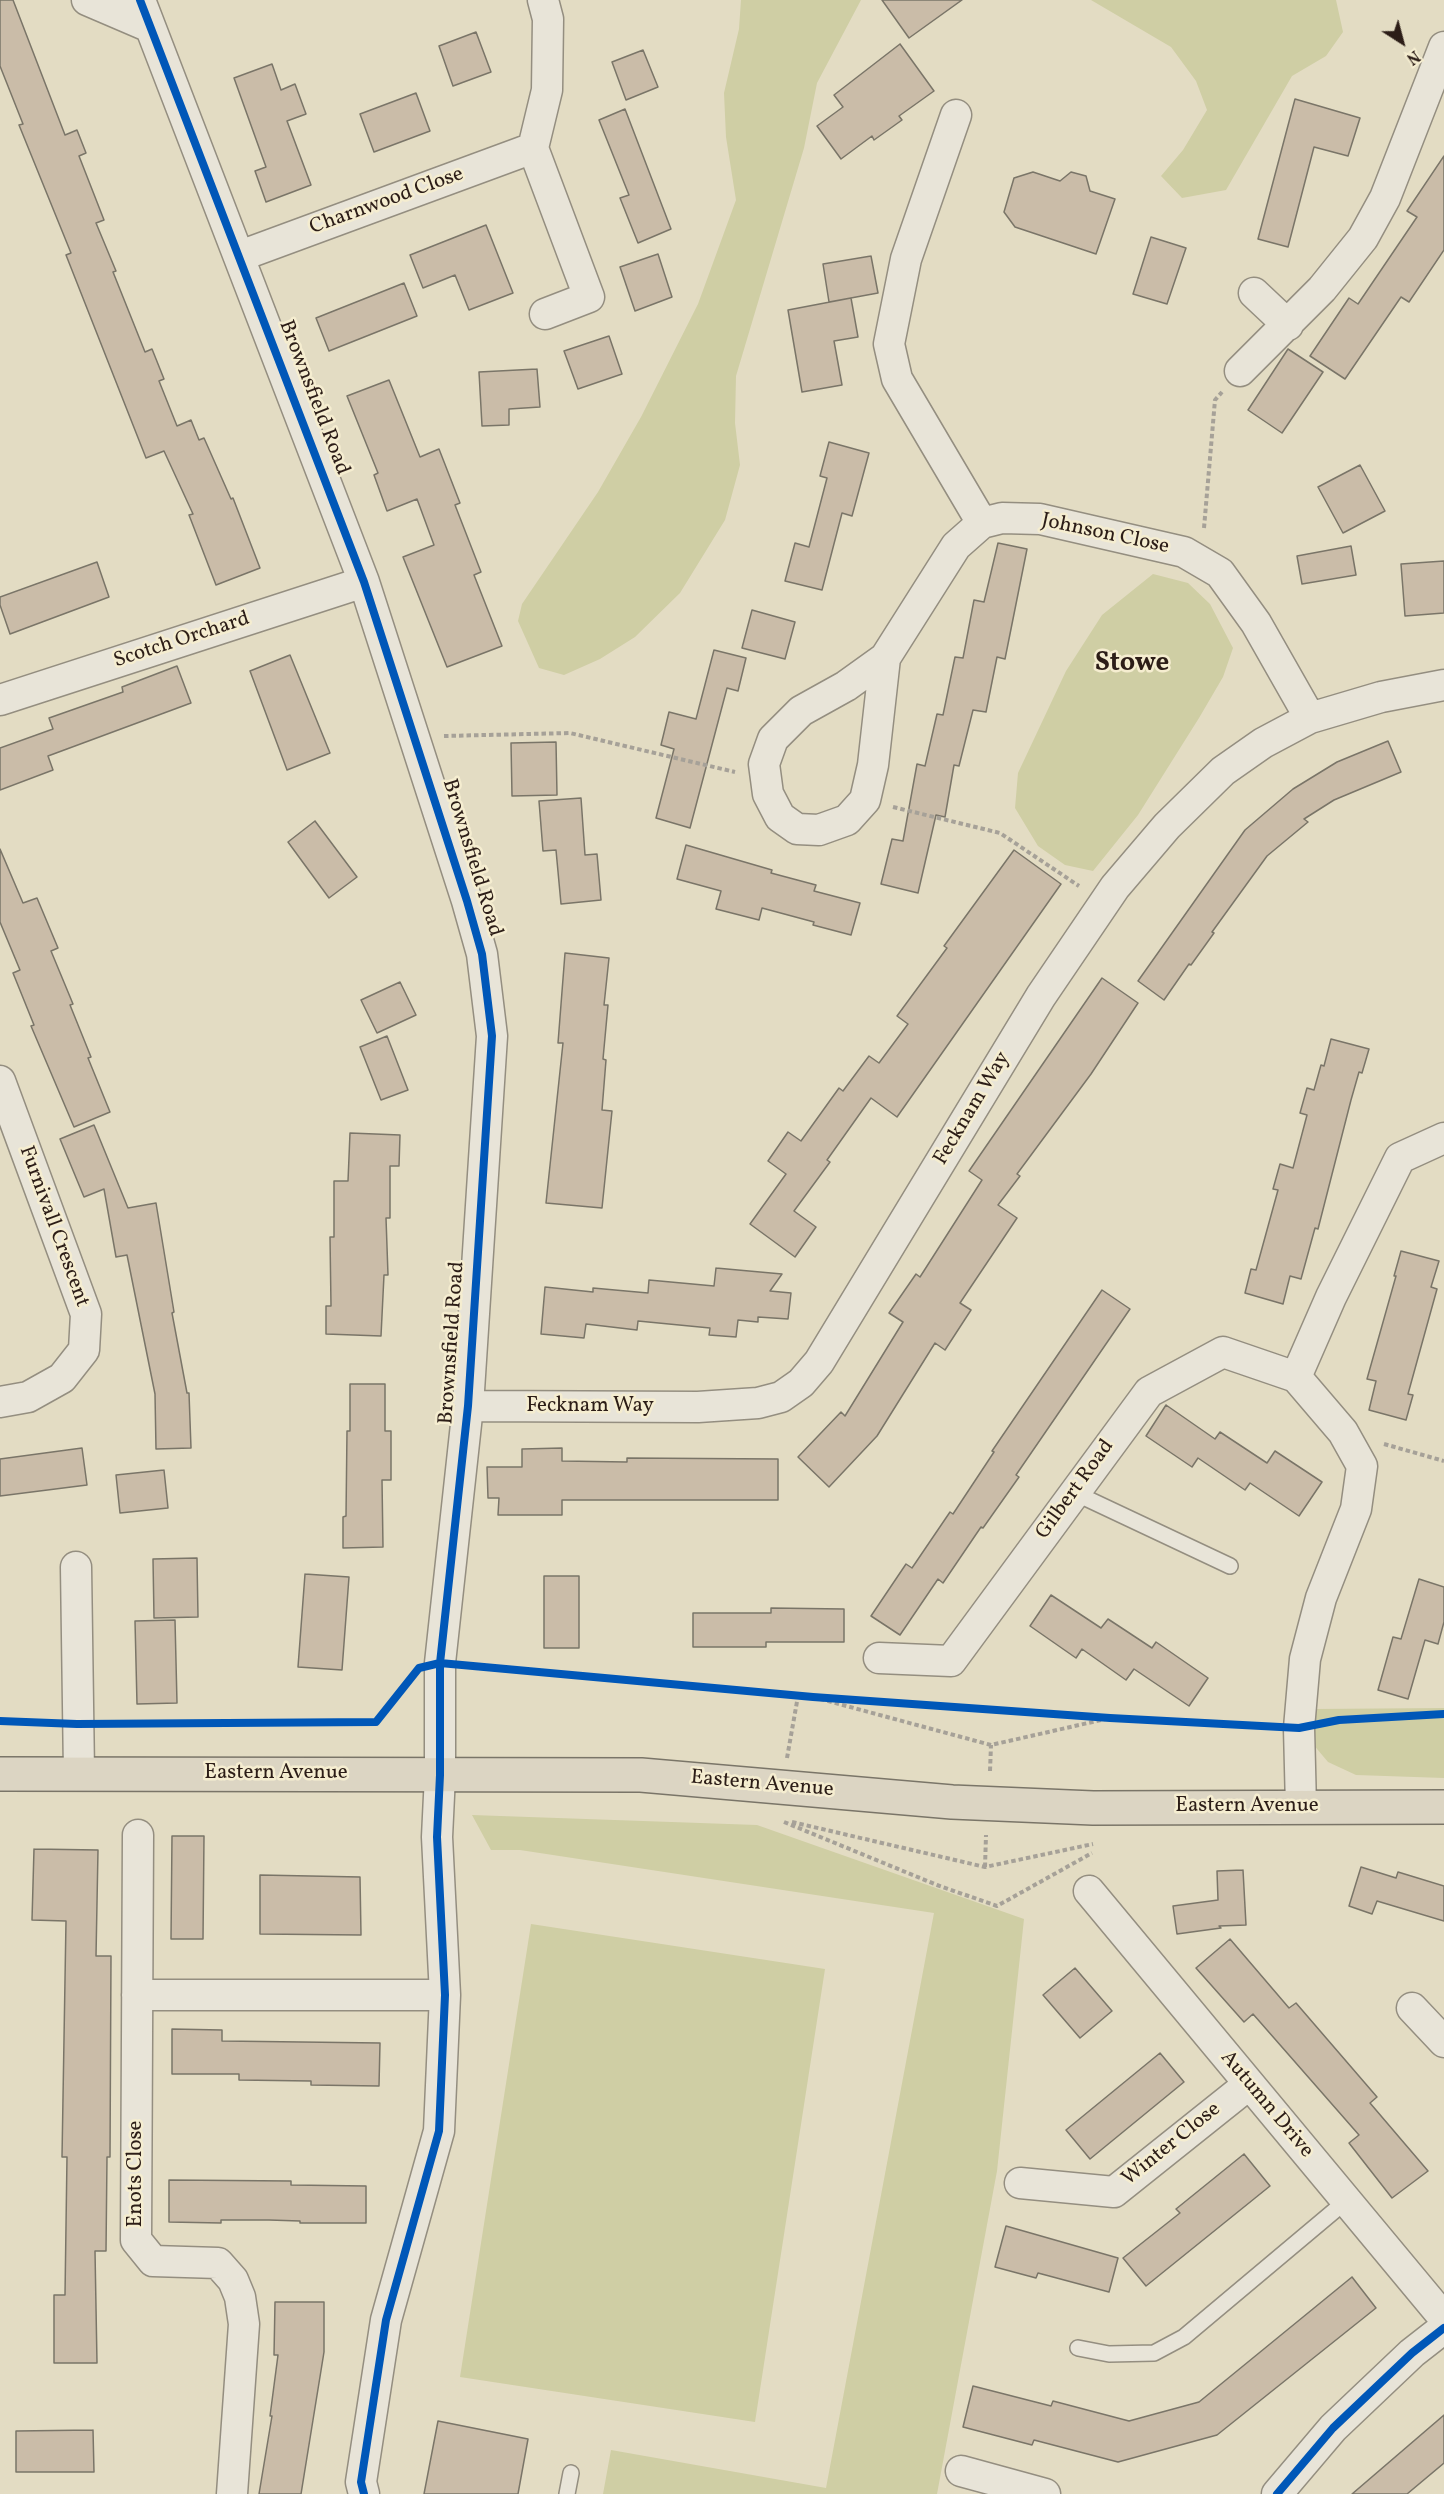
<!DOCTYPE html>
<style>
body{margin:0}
#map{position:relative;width:1444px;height:2494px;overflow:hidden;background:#e3dcc3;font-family:Vollkorn,serif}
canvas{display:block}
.north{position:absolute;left:1372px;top:12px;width:60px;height:60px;-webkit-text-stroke:4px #f5edd0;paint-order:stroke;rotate:144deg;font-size:16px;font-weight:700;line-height:24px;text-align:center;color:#2c1d17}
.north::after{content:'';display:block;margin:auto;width:21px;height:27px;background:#2c1d17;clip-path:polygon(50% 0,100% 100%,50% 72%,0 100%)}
</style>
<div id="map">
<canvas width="1444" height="2494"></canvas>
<div class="north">N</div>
</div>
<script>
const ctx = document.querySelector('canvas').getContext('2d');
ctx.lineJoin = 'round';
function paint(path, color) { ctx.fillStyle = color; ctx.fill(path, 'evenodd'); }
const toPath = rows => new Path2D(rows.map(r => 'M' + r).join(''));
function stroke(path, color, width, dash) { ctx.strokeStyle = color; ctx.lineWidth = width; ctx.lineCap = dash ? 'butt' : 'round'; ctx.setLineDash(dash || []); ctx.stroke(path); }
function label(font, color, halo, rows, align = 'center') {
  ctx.font = font + ' Vollkorn,serif'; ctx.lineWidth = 5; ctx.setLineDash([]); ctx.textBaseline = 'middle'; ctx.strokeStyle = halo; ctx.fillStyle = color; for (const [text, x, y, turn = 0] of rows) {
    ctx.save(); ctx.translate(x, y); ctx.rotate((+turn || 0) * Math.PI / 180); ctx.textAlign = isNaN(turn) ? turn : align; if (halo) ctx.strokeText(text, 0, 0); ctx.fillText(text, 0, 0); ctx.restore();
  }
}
paint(toPath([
 [741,0,861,0,817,83,804,148,736,376,735,423,740,465,725,520,680,593,635,637,600,659,564,675,539,668,518,621,522,604,598,492,641,417,698,304,736,200,726,137,724,93,739,29],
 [1091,0,1336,0,1343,32,1326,56,1292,76,1226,190,1182,198,1161,176,1183,150,1207,110,1196,81,1171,47],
 [1153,574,1188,583,1210,604,1233,648,1223,677,1199,718,1138,815,1093,871,1065,865,1038,846,1015,808,1018,773,1066,671,1102,615],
 [1444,1708,1444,1778,1356,1775,1328,1762,1312,1743,1313,1709],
 [472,1815,757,1825,1024,1919,997,2171,937,2494,603,2494,611,2450,826,2488,934,1913,520,1850,491,1850],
 [531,1924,825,1969,755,2422,460,2377]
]), '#cfcea4');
const building = toPath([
 [0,0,13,0,65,135,77,130,86,153,79,156,104,220,96,223,116,271,113,272,145,352,152,349,164,379,159,381,177,426,191,420,199,440,204,438,231,499,233,498,260,568,216,585,189,515,193,514,164,451,146,458,66,255,71,253,19,125,23,124,0,66,0,0],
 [882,0,962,0,909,38,882,0],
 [476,32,491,72,453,86,439,46,476,32],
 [900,44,934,91,899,116,902,120,874,140,872,136,841,159,817,126,843,107,834,95,900,44],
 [643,50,658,87,626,100,612,62,643,50],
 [272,64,281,90,295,84,306,114,287,121,311,185,266,202,255,171,266,167,234,78,272,64],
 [416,93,430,131,374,152,360,114,416,93],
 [1295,99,1360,118,1348,156,1314,147,1288,247,1258,239,1295,99],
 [625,109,671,229,638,243,620,198,629,195,599,120,625,109],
 [1444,156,1444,250,1409,302,1401,297,1345,379,1310,356,1349,298,1358,304,1417,217,1407,211,1444,156],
 [1033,172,1060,181,1071,172,1086,176,1090,191,1115,199,1096,254,1015,227,1004,212,1014,178,1033,172],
 [486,225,513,293,469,310,455,275,423,288,410,255,486,225],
 [1151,237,1186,248,1167,304,1133,294,1151,237],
 [658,254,672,297,635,311,620,267,658,254],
 [871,256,878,293,829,302,823,264,871,256],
 [404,283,417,316,329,351,316,318,404,283],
 [851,298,858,337,834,341,842,385,802,392,788,310,851,298],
 [609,336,622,374,578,389,564,351,609,336],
 [1288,349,1323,372,1282,433,1248,410,1288,349],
 [537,369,540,407,509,409,509,425,482,426,479,372,537,369],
 [389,380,420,457,439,449,460,503,455,505,481,572,474,575,502,646,447,667,403,557,434,545,417,499,387,511,374,475,378,473,347,396,389,380],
 [829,442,869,453,852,516,842,513,822,590,785,581,795,543,809,547,827,478,820,476,829,442],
 [1360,465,1385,511,1343,533,1318,487,1360,465],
 [998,543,1027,549,1005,659,997,657,986,712,973,710,959,766,954,765,945,817,936,815,918,893,881,884,892,839,903,841,917,764,925,766,937,714,943,715,955,657,963,658,974,600,984,602,998,543],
 [1351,546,1356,575,1302,584,1297,556,1351,546],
 [1444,561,1444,613,1405,616,1401,564,1444,561],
 [97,562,109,597,10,634,0,605,0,597,97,562],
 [752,610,795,622,785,659,742,648,752,610],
 [714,650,746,658,738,691,727,688,690,828,656,818,674,749,661,745,669,712,696,719,714,650],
 [290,655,330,753,287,770,250,671,290,655],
 [177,666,191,703,48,756,53,770,0,790,0,748,53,729,49,718,123,692,122,687,177,666],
 [1388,741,1401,772,1334,800,1304,819,1308,822,1267,856,1212,932,1214,933,1191,965,1189,964,1164,1000,1138,981,1245,830,1293,789,1337,762,1388,741],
 [556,742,557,795,512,796,511,743,556,742],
 [581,798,585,855,597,854,601,900,561,904,556,850,543,851,539,801,581,798],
 [315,821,357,877,329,898,288,842,315,821],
 [686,845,772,870,771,873,816,885,814,891,860,903,851,935,813,925,814,922,762,908,759,920,716,909,721,891,677,879,686,845],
 [0,849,23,903,37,898,58,948,51,951,73,1004,70,1005,91,1057,88,1058,110,1112,74,1127,31,1026,34,1025,13,973,20,970,0,922,0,849],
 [1014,850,1061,884,897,1117,871,1098,827,1160,830,1162,794,1211,816,1227,795,1257,750,1224,786,1174,768,1161,788,1132,801,1141,839,1088,843,1091,869,1056,879,1063,908,1024,897,1016,947,948,944,946,1014,850],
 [565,953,609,958,604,1005,608,1005,603,1059,606,1060,602,1110,612,1111,602,1208,546,1203,563,1043,558,1043,565,953],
 [1102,978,1138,1003,1091,1074,1017,1174,1020,1176,998,1205,1017,1218,960,1303,971,1310,945,1350,935,1343,877,1436,829,1487,798,1457,841,1412,845,1416,903,1322,889,1313,916,1274,920,1277,982,1180,969,1171,1102,978],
 [400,982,416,1015,377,1033,361,1000,400,982],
 [387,1036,408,1090,381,1100,360,1047,387,1036],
 [1331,1039,1369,1049,1362,1073,1359,1072,1351,1100,1318,1229,1315,1228,1301,1279,1290,1276,1283,1304,1245,1293,1251,1269,1256,1270,1278,1190,1273,1189,1280,1164,1293,1168,1307,1115,1300,1113,1307,1088,1314,1090,1321,1065,1324,1066,1331,1039],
 [94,1125,128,1208,156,1203,174,1312,172,1313,187,1393,189,1393,191,1448,156,1449,155,1394,127,1255,116,1257,104,1189,84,1197,60,1139,94,1125],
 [350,1133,400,1135,399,1166,390,1166,390,1218,386,1218,388,1275,384,1275,381,1336,326,1334,326,1306,331,1306,330,1237,334,1237,334,1181,348,1181,350,1133],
 [1401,1251,1439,1261,1431,1287,1437,1289,1408,1394,1413,1395,1406,1420,1369,1410,1376,1381,1367,1379,1396,1276,1394,1276,1401,1251],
 [716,1268,782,1274,770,1291,791,1293,788,1319,758,1317,758,1322,738,1320,736,1337,709,1335,710,1328,638,1321,637,1330,586,1324,584,1338,541,1334,545,1287,593,1292,593,1288,648,1293,649,1280,714,1286,716,1268],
 [1102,1290,1130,1309,1016,1475,1019,1477,983,1528,981,1527,943,1583,938,1579,900,1635,871,1616,906,1564,912,1568,950,1512,953,1514,994,1452,992,1451,1102,1290],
 [350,1384,385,1384,385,1431,391,1431,391,1480,382,1480,383,1547,343,1548,343,1517,346,1516,347,1431,350,1431,350,1384],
 [1166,1405,1215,1439,1220,1432,1267,1463,1275,1451,1322,1482,1299,1516,1250,1483,1245,1490,1198,1458,1192,1467,1146,1436,1166,1405],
 [82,1448,87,1485,0,1496,0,1459,82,1448],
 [562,1448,562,1461,627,1462,627,1458,778,1459,778,1500,562,1500,562,1515,498,1515,499,1498,488,1498,487,1467,522,1467,522,1449,562,1448],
 [164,1470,168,1508,120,1513,116,1475,164,1470],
 [197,1558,198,1617,154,1618,153,1559,197,1558],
 [305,1574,349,1577,342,1670,298,1667,305,1574],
 [544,1576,579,1576,579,1648,544,1648,544,1576],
 [1419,1579,1444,1587,1444,1622,1438,1644,1425,1640,1408,1699,1378,1690,1393,1637,1401,1639,1419,1579],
 [1051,1595,1101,1628,1108,1619,1152,1648,1156,1642,1208,1678,1189,1706,1134,1669,1126,1680,1082,1649,1076,1658,1030,1626,1051,1595],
 [771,1608,844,1609,844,1642,766,1642,766,1647,693,1647,693,1613,771,1613,771,1608],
 [175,1620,177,1703,137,1704,135,1621,175,1620],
 [172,1836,204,1836,203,1939,171,1939,172,1836],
 [34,1849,98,1850,96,1956,111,1956,110,2157,107,2157,106,2251,95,2251,97,2363,54,2363,54,2295,65,2295,67,2157,62,2157,66,1921,32,1920,34,1849],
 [1361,1867,1396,1878,1398,1872,1444,1886,1444,1921,1377,1901,1372,1914,1349,1906,1361,1867],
 [1243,1870,1246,1925,1219,1926,1221,1928,1177,1934,1173,1906,1218,1900,1217,1871,1243,1870],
 [260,1875,360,1877,361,1935,260,1934,260,1875],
 [1230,1939,1289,2008,1296,2003,1377,2097,1370,2103,1428,2171,1392,2198,1349,2143,1359,2135,1253,2014,1244,2022,1196,1968,1230,1939],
 [1075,1968,1112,2011,1080,2038,1043,1995,1075,1968],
 [172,2029,222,2030,222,2041,380,2043,379,2086,311,2085,311,2081,239,2080,239,2074,172,2074,172,2029],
 [1160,2053,1184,2082,1090,2159,1066,2130,1160,2053],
 [1244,2154,1270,2186,1146,2286,1123,2258,1180,2213,1176,2209,1244,2154],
 [169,2180,291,2181,291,2185,366,2186,366,2223,300,2223,300,2221,269,2220,221,2220,221,2223,169,2222,169,2180],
 [1006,2226,1118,2258,1109,2292,1038,2273,1036,2278,995,2267,1006,2226],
 [1352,2277,1376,2308,1217,2435,1118,2462,1034,2440,1032,2445,963,2427,973,2386,1051,2406,1053,2401,1129,2421,1199,2402,1352,2277],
 [275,2302,324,2302,324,2352,301,2494,259,2494,272,2416,270,2416,278,2355,274,2355,275,2302],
 [1444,2415,1444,2463,1407,2494,1352,2494,1444,2415],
 [438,2421,528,2439,518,2494,424,2494,438,2421],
 [93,2430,94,2472,16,2472,16,2431,93,2430]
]);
paint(building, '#cabca8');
stroke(building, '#7a7568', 1.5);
const lane = toPath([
 [1075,1493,1230,1566],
 [1078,2348,1109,2354,1154,2353,1184,2337,1346,2201],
 [567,2494,571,2473]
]);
const street = toPath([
 [87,0,150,27],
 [140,0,364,582,467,901,482,954,492,1036,468,1406,440,1663,440,1775,437,1837,445,1995,439,2131,386,2320,361,2482,364,2494],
 [956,115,906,259,889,344,897,379,982,523],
 [533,148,589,297,545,314],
 [240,256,533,148,547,90,548,19,543,0],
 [1254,293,1288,325],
 [1240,371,1322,289,1363,238,1385,198,1444,47],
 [885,658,846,686,801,711,773,739,764,764,768,794,780,817,797,829,819,830,847,820,865,800,873,765,885,658,956,546,982,523,1002,518,1040,519,1184,552,1220,573,1256,623,1310,718],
 [0,700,364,582],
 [0,1081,86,1314,84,1350,62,1378,28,1397,0,1402],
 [468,1406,698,1407,758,1403,781,1397,801,1383,819,1362,1041,996,1115,887,1167,826,1223,771,1263,743,1310,718,1381,697,1444,685],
 [76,1567,79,1773],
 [879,1658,951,1661,1149,1392,1223,1352,1296,1377],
 [1301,1807,1299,1728,1305,1659,1321,1598,1356,1509,1362,1466,1343,1432,1296,1377,1331,1297,1400,1158,1444,1138],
 [138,1835,136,2240,153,2261,218,2263,233,2280,240,2297,244,2324,232,2494],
 [1089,1891,1444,2318],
 [137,1995,445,1995],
 [1412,2008,1444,2042],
 [1020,2183,1114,2192,1248,2085],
 [961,2471,1045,2494],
 [1277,2494,1333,2428,1412,2353,1444,2328]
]);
const highway = toPath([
 [0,1774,641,1775,952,1802,1093,1808,1444,1807]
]);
stroke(lane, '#948e80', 18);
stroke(street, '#948e80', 33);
stroke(highway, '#7a7568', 36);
stroke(toPath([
 [1204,528,1215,400,1222,392],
 [444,736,570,733,735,772],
 [893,807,1000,833,1079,886],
 [1384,1444,1444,1461],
 [813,1697,991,1745,1110,1718],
 [787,1758,798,1696],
 [990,1771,991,1745],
 [784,1822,937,1885,997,1906,1092,1853],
 [792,1822,985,1867,1093,1844],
 [985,1867,986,1835]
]), '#a6a198', 4, [4.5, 3]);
stroke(lane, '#e8e4d8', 15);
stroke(street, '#e8e4d8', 30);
stroke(highway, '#dcd5c3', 33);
stroke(toPath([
 [140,0,364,582,467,901,482,954,492,1036,468,1406,440,1663,440,1775,437,1837,445,1995,439,2131,386,2320,361,2482,364,2494],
 [0,1721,77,1724,376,1722,419,1668,440,1663,813,1697,1110,1718,1299,1728,1339,1720,1444,1714],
 [1277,2494,1333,2428,1412,2353,1444,2328]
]), '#0057b8', 8);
label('21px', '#2c1d17', '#f5edd0', [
 ["Charnwood Close",387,202,-20],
 ["Brownsfield Road",313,398,69],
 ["Johnson Close",1105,535,12],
 ["Scotch Orchard",182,641,-18],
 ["Brownsfield Road",471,858,73],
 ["Fecknam Way",973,1109,-59],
 ["Furnivall Crescent",53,1227,70],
 ["Brownsfield Road",453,1343,-86],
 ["Fecknam Way",590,1407],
 ["Gilbert Road",1076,1490,-54],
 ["Eastern Avenue",276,1774],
 ["Eastern Avenue",762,1785,5],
 ["Eastern Avenue",1247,1807],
 ["Autumn Drive",1266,2105,50],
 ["Winter Close",1172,2145,-39],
 ["Enots Close",137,2174,-90]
]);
label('bold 27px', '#2c1d17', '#f5edd0', [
 ["Stowe",1132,665]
]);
</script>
